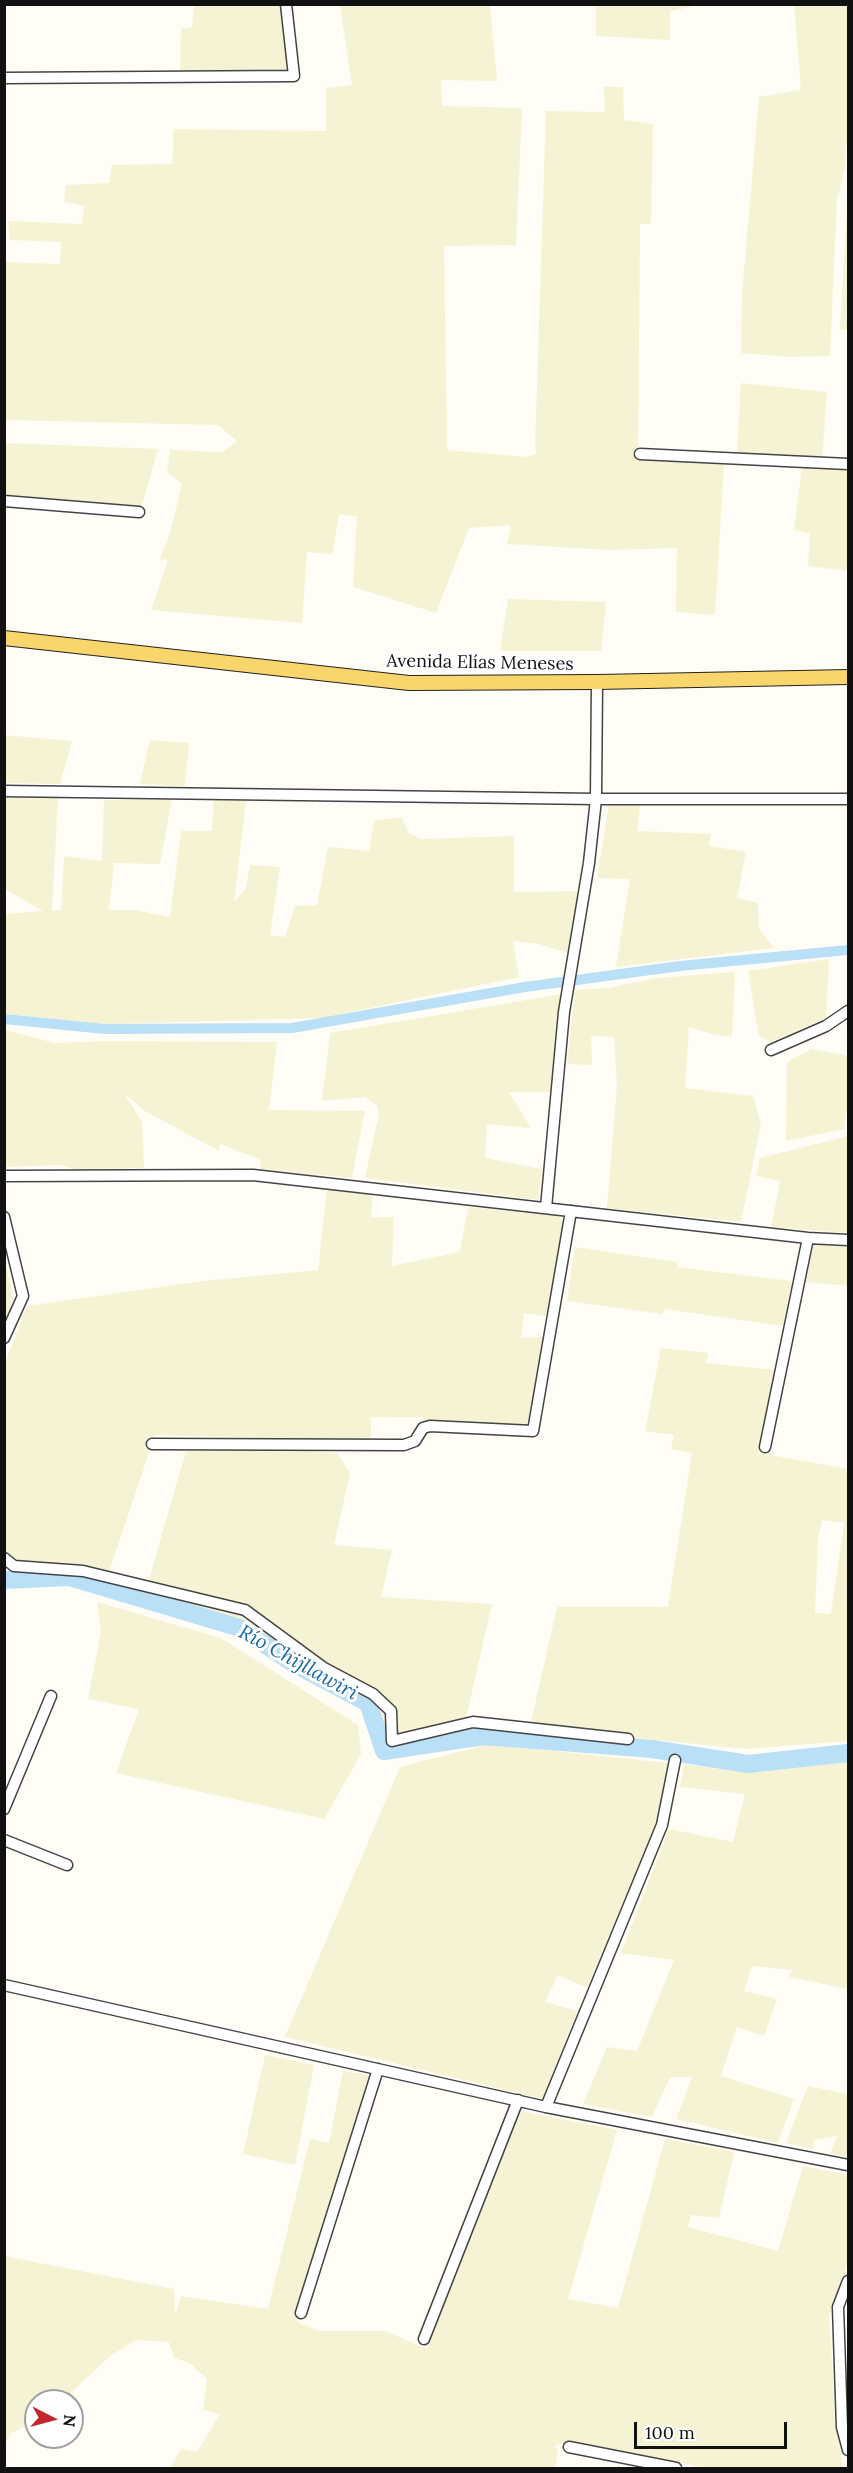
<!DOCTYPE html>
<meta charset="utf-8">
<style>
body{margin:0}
#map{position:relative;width:853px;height:2473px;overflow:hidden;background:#fffdf5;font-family:Lora,serif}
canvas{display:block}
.frame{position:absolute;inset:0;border:6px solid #111;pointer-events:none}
.north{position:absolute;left:24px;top:2389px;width:60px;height:60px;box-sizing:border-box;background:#fff;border:2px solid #a0a0a0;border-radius:50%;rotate:96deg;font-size:16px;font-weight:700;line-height:24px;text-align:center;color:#111}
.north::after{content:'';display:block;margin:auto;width:21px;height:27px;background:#c4262e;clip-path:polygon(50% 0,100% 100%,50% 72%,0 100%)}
.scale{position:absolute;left:634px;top:2422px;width:153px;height:27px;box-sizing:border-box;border:3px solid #111;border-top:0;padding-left:8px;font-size:18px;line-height:21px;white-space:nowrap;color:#111;-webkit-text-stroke:4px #fff;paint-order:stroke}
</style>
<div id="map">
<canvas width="853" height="2473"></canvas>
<div class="frame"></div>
<div class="north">N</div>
<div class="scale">100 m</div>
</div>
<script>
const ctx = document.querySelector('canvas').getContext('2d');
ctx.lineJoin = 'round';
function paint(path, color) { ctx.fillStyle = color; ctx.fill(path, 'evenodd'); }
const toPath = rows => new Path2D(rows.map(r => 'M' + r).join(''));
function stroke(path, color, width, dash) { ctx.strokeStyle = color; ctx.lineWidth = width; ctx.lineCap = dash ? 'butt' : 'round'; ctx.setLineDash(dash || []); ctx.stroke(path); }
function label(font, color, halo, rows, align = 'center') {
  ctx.font = font + ' Lora,serif'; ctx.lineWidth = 6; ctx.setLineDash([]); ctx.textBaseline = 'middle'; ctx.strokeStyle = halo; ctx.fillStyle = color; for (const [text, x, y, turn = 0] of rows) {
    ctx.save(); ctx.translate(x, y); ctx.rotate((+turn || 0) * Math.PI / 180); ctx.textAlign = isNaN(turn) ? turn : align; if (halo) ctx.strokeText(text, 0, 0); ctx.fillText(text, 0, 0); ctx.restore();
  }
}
paint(toPath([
 [690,4,691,7,670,11,670,40,596,36,596,5],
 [194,5,284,5,291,82,180,79,181,29,192,27],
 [340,5,490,5,497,81,441,80,442,106,522,108,516,245,444,246,447,450,524,457,537,454,535,448,546,111,605,112,604,87,623,87,624,120,653,124,651,224,640,224,638,455,724,463,715,615,676,612,677,548,610,550,507,544,511,525,469,528,436,613,353,587,357,517,339,514,332,554,307,552,302,623,151,610,168,560,160,559,170,533,182,484,167,472,170,450,222,452,237,441,218,425,5,420,5,262,60,264,61,242,10,240,8,221,82,224,84,206,64,202,66,185,109,183,112,165,172,164,174,129,326,131,326,88,352,85],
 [794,5,848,5,848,125,845,167,837,200,830,356,790,357,741,353,742,294,759,97,801,90],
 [846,221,848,221,848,330,840,330],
 [741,383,827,392,822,459,737,454],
 [5,443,158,449,141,509,5,497],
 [802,466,848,470,848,571,808,566,810,533,794,530],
 [508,599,606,602,601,651,500,651],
 [4,735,72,741,60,784,5,783],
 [150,740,189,743,185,786,140,784],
 [5,797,58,797,52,911,61,910,64,856,102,861,104,800,172,799,160,864,114,863,109,910,135,910,170,917,181,831,212,831,214,800,246,801,234,902,246,888,250,865,280,867,270,935,285,937,295,906,317,905,328,847,369,851,374,821,402,817,408,832,421,839,514,836,514,892,578,891,568,953,539,944,513,941,519,977,322,1018,106,1024,5,1014,5,914,43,911,5,889],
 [609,804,640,805,637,831,711,834,709,846,746,852,737,898,758,903,759,929,774,948,616,967,630,879,597,878],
 [829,959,826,1018,771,1042,759,1036,748,971],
 [735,972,732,1037,711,1034,689,1027,685,1088,753,1096,761,1124,741,1222,607,1208,617,1084,614,1037,591,1036,592,1065,567,1064,575,990,609,988,657,978],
 [562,994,551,1092,509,1092,531,1128,487,1124,485,1158,542,1169,539,1200,365,1178,379,1113,377,1106,365,1097,322,1101,330,1033],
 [5,1030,55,1043,107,1041,277,1042,269,1110,365,1111,352,1178,260,1169,261,1160,220,1144,219,1151,145,1111,124,1093,142,1122,144,1168,76,1169,60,1165,5,1167],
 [812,1049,848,1056,848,1104,844,1129,786,1141,787,1062],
 [848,1136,848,1233,771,1227,780,1181,756,1176,760,1158],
 [327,1188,373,1193,371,1217,394,1217,392,1266,460,1252,468,1207,559,1216,564,1224,546,1316,524,1313,521,1338,544,1337,527,1425,424,1421,424,1417,371,1417,371,1441,155,1435,106,1581,67,1569,6,1569,5,1363,27,1306,203,1281,318,1270],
 [814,1244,848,1247,848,1286,806,1282],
 [575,1247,677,1262,677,1267,792,1281,783,1326,664,1309,662,1314,567,1301],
 [5,1260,13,1297,11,1307,5,1323],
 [661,1348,708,1353,706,1363,776,1370,759,1453,848,1469,848,1741,746,1749,605,1735,529,1731,557,1607,668,1607,692,1453,671,1449,674,1435,645,1431],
 [822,1520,844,1523,831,1614,815,1613,818,1538],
 [299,1450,337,1453,350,1473,334,1545,392,1550,381,1597,492,1604,464,1727,386,1741,376,1702,358,1686,306,1662,243,1622,145,1593,186,1451],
 [97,1602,221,1638,358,1725,361,1754,324,1819,116,1773,139,1709,88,1699,101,1632],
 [489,1744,668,1763,656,1823,587,1988,558,1975,545,2002,577,2011,543,2099,285,2037,400,1767],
 [848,1761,848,1989,789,1977,792,1970,752,1966,744,1991,777,1999,764,2036,737,2027,721,2076,794,2099,778,2143,676,2119,692,2077,670,2077,652,2117,583,2104,607,2047,637,2051,674,1960,621,1953,669,1829,733,1842,745,1794,680,1787,684,1764,742,1772],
 [265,2055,314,2065,295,2165,243,2154],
 [343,2071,369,2075,297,2322,319,2331,385,2331,427,2349,520,2111,617,2130,568,2299,618,2308,665,2139,734,2152,719,2218,691,2215,688,2227,778,2251,803,2166,848,2175,848,2264,829,2316,836,2423,843,2468,707,2468,570,2441,554,2446,558,2450,555,2468,170,2468,181,2449,197,2452,220,2414,203,2410,207,2379,190,2363,174,2358,169,2342,136,2340,110,2356,62,2401,36,2401,36,2418,32,2419,26,2426,11,2433,5,2444,4,2256,174,2289,175,2315,181,2296,268,2309,310,2139,329,2143],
 [808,2086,848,2094,848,2157,830,2154,837,2136,814,2140,813,2149,786,2143]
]), '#f6f3d4');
stroke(toPath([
 [4,1019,105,1029,292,1028,525,987,680,966,848,950]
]), '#b9e0f7', 10);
stroke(toPath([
 [4,1580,69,1577,240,1628,293,1663,368,1703,384,1751,484,1736,652,1749,748,1764,848,1753]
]), '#b9e0f7', 18);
const minor = toPath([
 [4,78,294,76,286,4],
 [640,454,848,464],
 [4,501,139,512],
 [4,791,596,799,848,799],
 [771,1050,826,1026,848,1011],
 [4,1176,253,1175,808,1238,848,1240],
 [546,1208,564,1012,589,863,596,799,597,682],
 [4,1217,23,1296,4,1338],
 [152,1444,404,1445,415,1441,423,1428,430,1426,533,1431,571,1211],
 [765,1447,808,1238],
 [4,1558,14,1566,83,1571,245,1610,324,1668,373,1694,391,1711,392,1741,473,1722,628,1739],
 [4,1809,51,1696],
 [4,1840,67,1865],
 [4,1985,546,2107,848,2165],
 [546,2107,662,1825,675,1760],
 [848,2281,838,2307,842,2427,848,2450],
 [301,2313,378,2069],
 [424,2339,518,2100],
 [569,2447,676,2468]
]);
const major = toPath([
 [4,638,409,683,597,682,848,677]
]);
stroke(minor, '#444', 13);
stroke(major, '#222', 16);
stroke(minor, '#fff', 10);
stroke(major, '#f9d66b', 14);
label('18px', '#111', '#fff', [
 ["Avenida Elías Meneses",480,663,1]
]);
label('italic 20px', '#1768a6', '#fff', [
 ["Río Chijllawiri",298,1663,29]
]);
</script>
